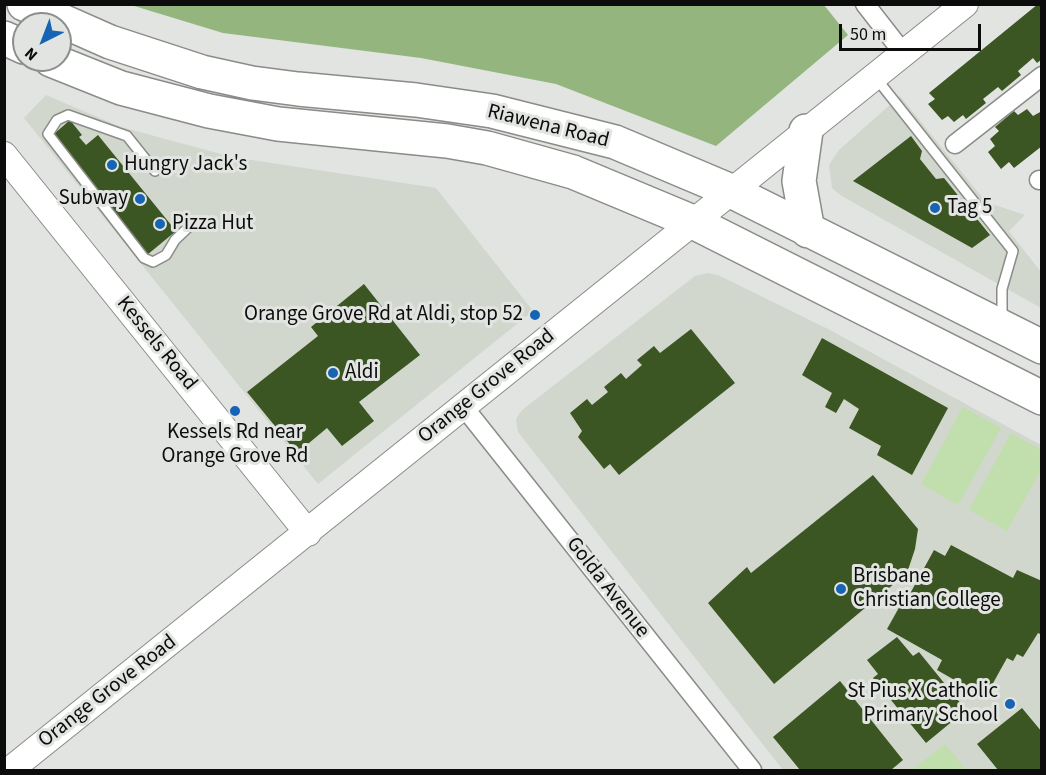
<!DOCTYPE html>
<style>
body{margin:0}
#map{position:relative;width:1046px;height:775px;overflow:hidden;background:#e1e4e0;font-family:"Source Sans 3",sans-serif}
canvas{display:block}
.frame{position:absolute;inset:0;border:6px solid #0b0c0b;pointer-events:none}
.north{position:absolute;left:12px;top:12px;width:60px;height:60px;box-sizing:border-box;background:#e1e4e0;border:2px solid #8b8e8b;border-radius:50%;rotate:222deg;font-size:16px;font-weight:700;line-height:24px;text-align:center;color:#0b0c0b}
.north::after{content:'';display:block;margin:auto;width:21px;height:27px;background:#1664b3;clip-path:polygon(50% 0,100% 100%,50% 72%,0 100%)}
.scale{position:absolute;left:839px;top:24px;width:142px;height:27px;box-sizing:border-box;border:3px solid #0b0c0b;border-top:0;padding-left:8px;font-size:18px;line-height:21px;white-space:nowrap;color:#0b0c0b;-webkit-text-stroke:4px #e1e4e0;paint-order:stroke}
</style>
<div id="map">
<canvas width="1046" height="775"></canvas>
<div class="frame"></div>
<div class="north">N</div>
<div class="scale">50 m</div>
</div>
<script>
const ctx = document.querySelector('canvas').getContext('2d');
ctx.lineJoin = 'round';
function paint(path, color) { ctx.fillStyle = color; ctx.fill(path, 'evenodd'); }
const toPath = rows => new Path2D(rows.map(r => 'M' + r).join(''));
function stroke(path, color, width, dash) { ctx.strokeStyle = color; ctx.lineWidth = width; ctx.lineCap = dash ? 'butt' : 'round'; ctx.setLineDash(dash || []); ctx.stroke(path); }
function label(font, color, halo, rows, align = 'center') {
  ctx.font = font + ' "Source Sans 3",sans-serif'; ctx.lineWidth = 6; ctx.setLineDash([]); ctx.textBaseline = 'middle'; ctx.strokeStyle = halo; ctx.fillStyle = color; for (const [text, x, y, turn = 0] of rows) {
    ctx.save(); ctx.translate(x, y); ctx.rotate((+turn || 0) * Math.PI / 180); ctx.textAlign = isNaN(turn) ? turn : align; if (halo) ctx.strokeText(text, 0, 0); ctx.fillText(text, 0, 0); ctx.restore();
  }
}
paint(toPath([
 [46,95,121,127,232,157,436,188,533,311,318,484,24,118],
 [900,96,986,202,1025,215,1009,231,1041,272,1041,308,840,195,832,188,829,165,839,150],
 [707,273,718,275,830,330,1041,445,1041,770,783,770,518,432,516,419,522,410,695,276]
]), '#d1d7cd');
paint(toPath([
 [963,407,1001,428,958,505,921,484],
 [1011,433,1041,450,1042,468,1007,531,969,510],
 [945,744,966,770,912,770]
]), '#c1dead');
paint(toPath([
 [824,5,848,35,716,146,556,84,421,58,223,33,131,5]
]), '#95b57e');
paint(toPath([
 [1038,4,1042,8,1042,59,1037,63,1033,58,1018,71,1021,75,1002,91,998,87,983,99,986,103,966,119,963,115,954,122,948,116,942,120,928,104,935,99,929,93],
 [1027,109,1033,116,1042,111,1042,146,1014,168,1009,162,1001,169,988,152,995,146,990,139,999,131,995,127,1014,111,1018,115],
 [70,120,82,135,79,137,86,145,98,135,176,231,147,255,60,147,63,145,54,134],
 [911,136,922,151,920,159,936,179,944,178,990,235,972,248,853,181],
 [364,284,420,355,359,402,374,421,342,446,327,428,297,453,247,392,318,336,311,327],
 [691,329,735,383,619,475,610,464,604,469,578,437,582,431,570,413,587,399,592,405,608,392,604,387,621,373,626,379,642,365,637,360,654,346,660,353],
 [822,338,948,408,912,475,877,455,881,446,849,428,859,409,844,399,836,413,825,407,832,393,802,375],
 [873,475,918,529,915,549,907,573,774,684,708,603,747,567,751,573],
 [951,545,1013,578,1017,570,1042,581,1042,635,1038,633,1023,657,1017,654,1013,661,1007,658,987,694,974,687,972,690,937,670,942,660,887,629,901,604,910,609,913,605,906,601,934,550,945,556],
 [897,637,913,656,919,652,966,710,926,743,873,678,878,674,867,660],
 [840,681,903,760,891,770,800,770,773,737],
 [1022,708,1042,732,1042,770,998,770,977,744]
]), '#3b5623');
const lane = toPath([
 [876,78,1013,251,1002,289,1002,319],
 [155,171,127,136,68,115,57,120,48,134,144,258,153,262,166,255,175,240,195,221]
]);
const street = toPath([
 [865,4,904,54],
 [955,144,1042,76],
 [1039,180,1042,180],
 [463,406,752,770]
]);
const secondary = toPath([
 [4,155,308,533],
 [10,770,965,4]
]);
const highway = toPath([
 [24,4,110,42,202,72,252,83,298,89,416,100,492,111,615,142,731,191,1042,347],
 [4,38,24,47],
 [51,60,121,88,209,111,278,124,447,141,487,148,573,172,693,222,1042,398],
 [806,131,799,181,808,231]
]);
stroke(lane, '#8a8c88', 12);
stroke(street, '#8a8c88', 21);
stroke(secondary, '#8a8c88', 28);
stroke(highway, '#8a8c88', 36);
stroke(lane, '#fff', 9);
stroke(street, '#fff', 18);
stroke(secondary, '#fff', 26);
stroke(highway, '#fff', 33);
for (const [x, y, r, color] of [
 [112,165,6,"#1664b3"],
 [140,199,6,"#1664b3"],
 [935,208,6,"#1664b3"],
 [160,224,6,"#1664b3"],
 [535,315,6,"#1664b3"],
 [333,373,6,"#1664b3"],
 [235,411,6,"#1664b3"],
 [841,589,6,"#1664b3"],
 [1010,704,6,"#1664b3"]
]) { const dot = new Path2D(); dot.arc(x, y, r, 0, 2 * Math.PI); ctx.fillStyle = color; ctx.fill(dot); stroke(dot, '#e1e4e0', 2); }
label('21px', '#0b0c0b', '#e1e4e0', [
 ["Riawena Road",548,127,14],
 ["Kessels Road",156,344,51],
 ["Orange Grove Road",487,387,-39],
 ["Golda Avenue",607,588,52],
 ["Orange Grove Road",108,692,-38]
]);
label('21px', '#0b0c0b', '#e1e4e0', [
 ["Hungry Jack's",124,165],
 ["Subway",128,199,"right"],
 ["Tag 5",947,208],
 ["Pizza Hut",172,224],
 ["Orange Grove Rd at Aldi, stop 52",523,315,"right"],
 ["Aldi",345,373],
 ["Kessels Rd near",235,433,"center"],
 ["Orange Grove Rd",235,457,"center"],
 ["Brisbane",853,577],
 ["Christian College",853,601],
 ["St Pius X Catholic",998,692,"right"],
 ["Primary School",998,716,"right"]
], 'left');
</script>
